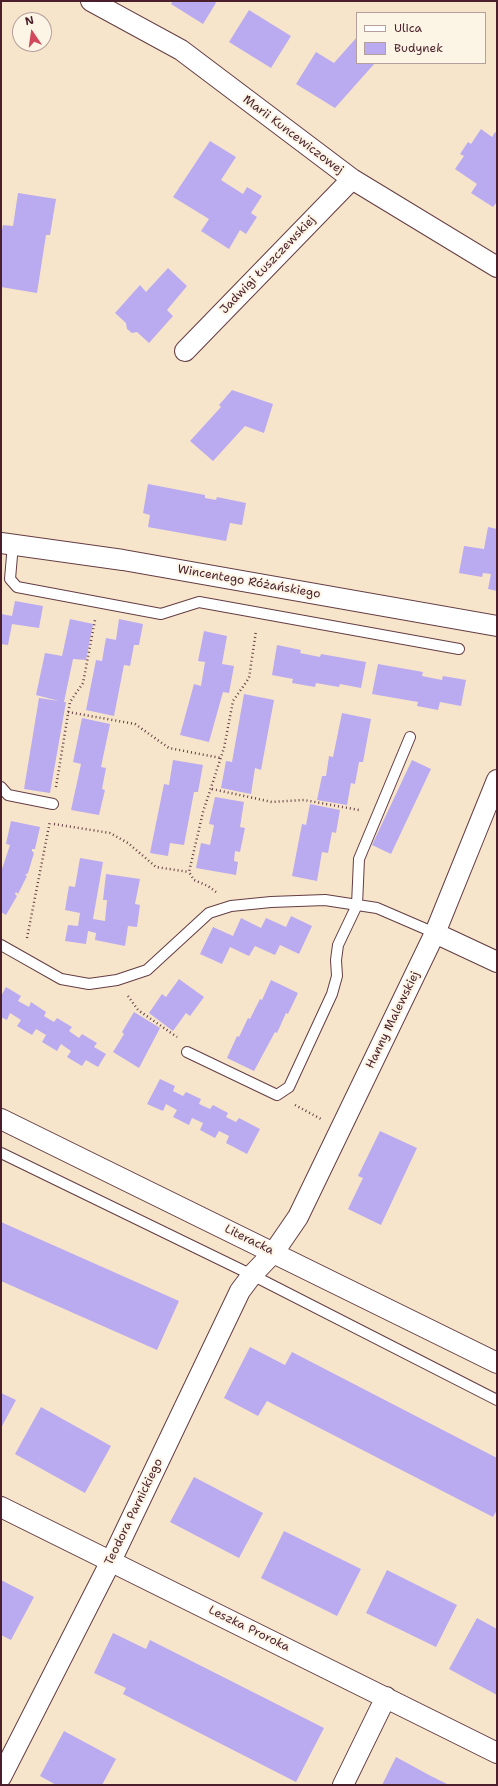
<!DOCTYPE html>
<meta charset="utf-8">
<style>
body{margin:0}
#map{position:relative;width:498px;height:1786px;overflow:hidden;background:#f7e5cb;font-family:"Shantell Sans",sans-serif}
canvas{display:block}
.frame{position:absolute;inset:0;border:2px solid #4a1f2b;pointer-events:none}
.legend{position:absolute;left:356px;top:12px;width:130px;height:52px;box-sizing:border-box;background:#fcf5e5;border:1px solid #b59f9b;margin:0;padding:5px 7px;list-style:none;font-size:12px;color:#4a1f2b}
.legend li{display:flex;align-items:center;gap:8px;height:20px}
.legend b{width:20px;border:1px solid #b59f9b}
.north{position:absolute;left:12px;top:12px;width:40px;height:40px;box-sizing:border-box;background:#fcf5e5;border:1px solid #b59f9b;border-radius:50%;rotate:347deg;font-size:11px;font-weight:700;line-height:16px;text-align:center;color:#4a1f2b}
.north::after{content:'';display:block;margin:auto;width:14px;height:18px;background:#d1495b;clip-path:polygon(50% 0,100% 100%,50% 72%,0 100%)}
</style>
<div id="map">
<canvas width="498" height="1786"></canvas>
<div class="frame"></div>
<ul class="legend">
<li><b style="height:5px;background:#fff"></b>Ulica</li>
<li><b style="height:11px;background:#baaaf0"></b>Budynek</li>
</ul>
<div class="north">N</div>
</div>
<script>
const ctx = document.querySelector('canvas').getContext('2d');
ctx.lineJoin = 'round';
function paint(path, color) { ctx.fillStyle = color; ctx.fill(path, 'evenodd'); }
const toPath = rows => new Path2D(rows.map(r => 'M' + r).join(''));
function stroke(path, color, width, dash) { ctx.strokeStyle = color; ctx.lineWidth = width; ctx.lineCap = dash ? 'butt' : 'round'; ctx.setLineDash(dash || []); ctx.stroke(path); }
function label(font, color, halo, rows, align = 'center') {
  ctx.font = font + ' "Shantell Sans",sans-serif'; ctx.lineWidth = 4; ctx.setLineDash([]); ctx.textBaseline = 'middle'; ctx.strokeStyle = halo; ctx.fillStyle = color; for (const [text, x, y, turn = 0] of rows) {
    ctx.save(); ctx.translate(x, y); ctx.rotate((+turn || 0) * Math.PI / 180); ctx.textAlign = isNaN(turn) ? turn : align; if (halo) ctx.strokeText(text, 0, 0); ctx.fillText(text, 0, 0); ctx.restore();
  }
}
paint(toPath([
 [173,1,214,1,216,3,203,24,171,4],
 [249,10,291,36,271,68,229,42],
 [357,37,357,63,375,63,335,108,296,84,316,52,334,63],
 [481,129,492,137,495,132,497,134,497,202,493,207,471,193,477,184,455,169,464,156,460,154,468,142,471,144],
 [210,141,236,157,221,180,243,194,247,187,262,196,251,213,257,217,246,234,240,230,229,249,201,231,209,219,173,197],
 [18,193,56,199,50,235,46,235,37,293,1,287,1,236,3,225,13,226],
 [168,268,187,286,167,310,173,316,149,343,137,332,132,333,127,329,126,323,115,313,140,285,146,292],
 [232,390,273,404,264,433,245,426,213,461,190,441,221,407,219,405],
 [148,484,205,495,205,498,216,500,217,497,246,503,242,525,230,523,226,541,148,527,150,515,143,513],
 [488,527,497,529,497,591,488,589,491,574,483,573,482,577,459,573,464,546,484,549],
 [15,601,43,606,39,628,12,624,8,645,1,644,1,614,12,616],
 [70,619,93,624,86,660,73,659,64,702,66,702,50,793,24,789,39,698,59,701,36,695,45,653,62,656],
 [119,619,143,624,139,645,134,645,130,666,124,665,114,716,86,710,96,660,102,661,106,638,116,640],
 [204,631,227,636,222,664,234,666,229,693,223,692,209,742,180,735,194,684,201,686,205,662,198,661],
 [277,645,301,650,300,653,320,657,321,654,366,662,361,688,340,684,339,687,316,683,315,687,292,683,293,679,272,675],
 [378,664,423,672,422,676,442,680,443,676,466,680,461,706,440,702,438,710,417,706,418,702,372,694],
 [244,694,274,700,261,770,255,768,251,794,221,788,226,761,232,762],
 [342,713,371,719,363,762,359,762,355,784,351,783,347,805,317,800,322,776,326,776,329,756,333,757],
 [82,718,110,724,101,767,106,768,102,789,105,790,99,815,71,810,81,764,73,762],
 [173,760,203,765,198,792,194,792,184,845,170,843,168,856,150,853,164,784,169,785],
 [412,760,431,769,391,854,372,845],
 [215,797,244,802,240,827,245,828,240,852,235,851,234,861,238,862,236,875,196,868,201,843,210,845,214,825,209,824],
 [310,804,340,810,336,833,332,832,328,853,322,852,317,881,292,876,302,824,306,825],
 [11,821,40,827,35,849,32,849,32,851,34,853,28,873,25,875,27,876,18,894,16,892,15,894,17,896,6,915,1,912,1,872,10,845,6,844],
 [80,858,103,862,93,919,105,921,107,900,103,900,106,874,140,879,135,904,140,905,137,927,128,926,125,946,95,940,96,933,88,931,86,944,65,941,68,925,78,926,80,913,65,910,69,886,75,887],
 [291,916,312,926,299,954,280,945,275,955,255,946,249,956,230,947,222,964,200,954,213,927,233,936,241,918,261,928,266,918,286,927],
 [179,979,204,997,190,1016,186,1013,173,1031,149,1013,162,994,166,997],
 [271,980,298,993,288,1014,286,1013,277,1033,275,1032,254,1071,227,1058,237,1036,239,1037,248,1018,250,1019,260,999,262,1000],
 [6,987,21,996,18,1001,29,1007,31,1002,46,1012,44,1016,54,1022,57,1018,72,1027,69,1031,79,1038,82,1034,97,1043,94,1047,106,1054,98,1067,86,1060,82,1066,67,1057,71,1051,61,1044,57,1051,42,1042,46,1035,36,1029,32,1035,17,1026,21,1020,10,1013,7,1020,1,1017,1,996],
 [134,1012,160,1028,139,1068,113,1052,124,1034,122,1032],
 [160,1079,175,1086,173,1091,183,1096,186,1092,201,1099,199,1104,210,1109,213,1105,228,1113,226,1117,236,1122,239,1118,260,1129,247,1154,226,1143,229,1136,219,1131,215,1138,200,1130,203,1123,192,1118,189,1125,173,1117,177,1110,166,1104,163,1111,147,1104],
 [380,1131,417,1148,381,1225,348,1209,363,1178,358,1176],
 [1,1222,179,1301,157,1350,1,1281],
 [250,1347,285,1365,292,1352,497,1458,497,1510,493,1517,267,1401,258,1416,224,1398],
 [1,1393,16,1400,1,1428],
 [41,1407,111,1446,85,1493,15,1454],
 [194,1477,263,1513,239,1558,170,1522],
 [284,1531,361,1569,337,1616,261,1578],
 [387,1570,457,1605,436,1647,366,1613],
 [1,1580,34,1597,11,1640,1,1635],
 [477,1618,497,1629,497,1695,449,1669],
 [113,1633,146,1649,150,1640,324,1728,296,1782,123,1694,126,1688,94,1673],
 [64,1731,116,1759,102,1785,56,1785,40,1776],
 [396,1757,429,1775,449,1785,382,1785]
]), '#baaaf0');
const lane = toPath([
 [13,544,10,579,17,587,161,614,199,602,459,649],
 [1,787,8,795,53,804],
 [1,945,61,979,89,984,117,980,147,970,209,913,231,906,271,902,325,900,377,908,435,933],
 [187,1052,277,1095,289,1087,332,994,337,976,336,960,338,945,357,905,359,859,410,737],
 [1,1153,252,1275,497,1400]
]);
const street = toPath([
 [91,1,181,50,352,179,497,267],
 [185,351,352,179],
 [1,543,123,560,497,626],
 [435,933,497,962],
 [1,1119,497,1363],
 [1,1507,497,1753],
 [1,1777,111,1561,240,1291,252,1275,274,1252,298,1217,435,933,497,780],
 [343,1785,386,1697]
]);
stroke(lane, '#643d43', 12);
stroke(street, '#643d43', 22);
stroke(toPath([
 [68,712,135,724,169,748,221,758],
 [56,787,70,702,83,683,95,620],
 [212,789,272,802,304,800,359,810],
 [54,824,110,833,128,843,156,867,189,872],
 [216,892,208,886,194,880,189,872,203,812,224,748,233,701,249,678,256,631],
 [27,938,50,821],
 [128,996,138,1010,177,1037],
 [295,1105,321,1119]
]), '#643d43', 2.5, [1, 3]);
stroke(lane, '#fff', 10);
stroke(street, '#fff', 20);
label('12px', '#4a1f2b', '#fcf5e5', [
 ["Marii Kuncewiczowej",293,135,37],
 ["Jadwigi Łuszczewskiej",268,265,-46],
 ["Wincentego Różańskiego",249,582,10],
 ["Hanny Malewskiej",393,1020,-64],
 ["Literacka",249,1240,26],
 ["Teodora Parnickiego",134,1512,-64],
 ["Leszka Proroka",249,1629,26]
]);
</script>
